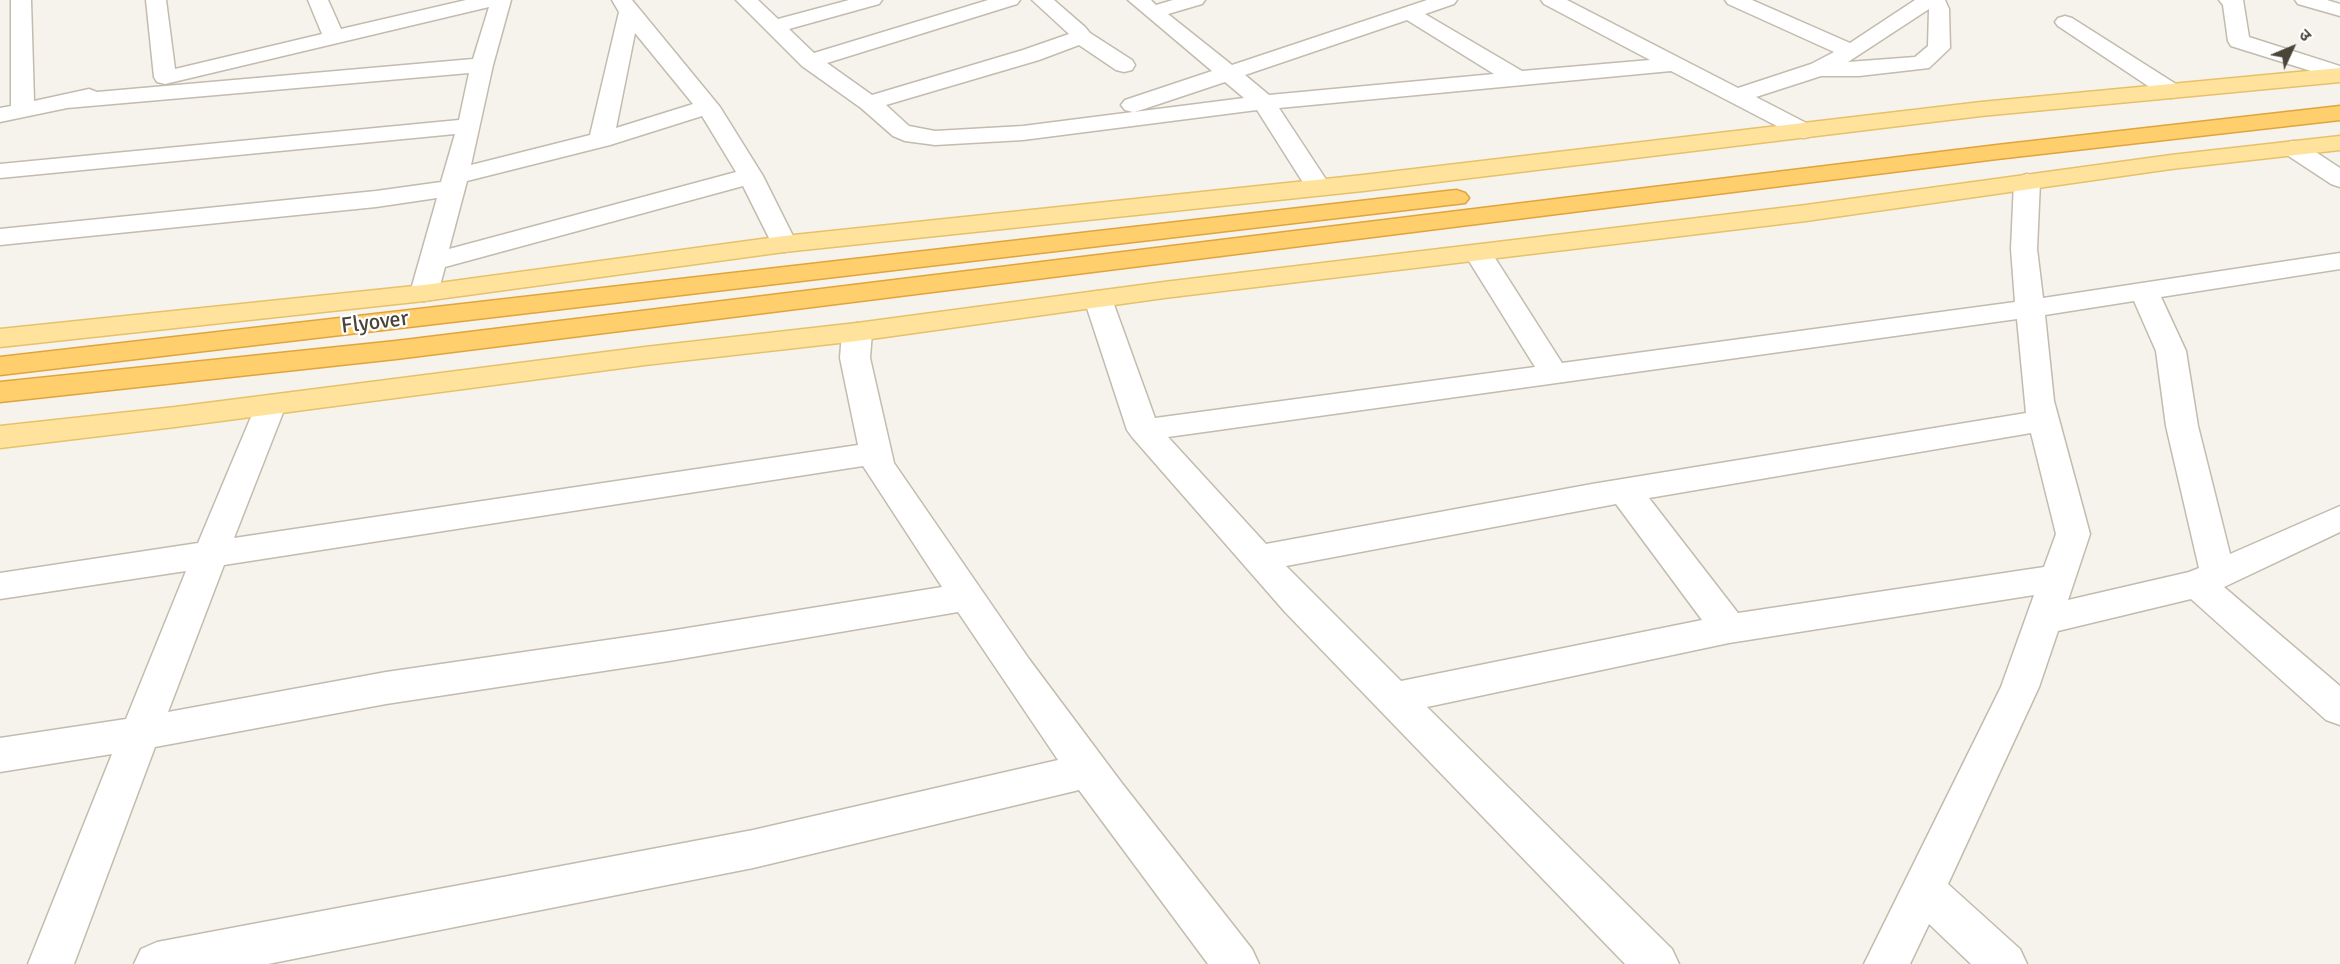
<!DOCTYPE html>
<meta charset="utf-8">
<style>
body{margin:0}
#map{position:relative;width:2340px;height:964px;overflow:hidden;background:#f6f3ec;font-family:Signika,"Noto Sans Devanagari",sans-serif}
canvas{display:block}
.north{position:absolute;left:2262px;top:18px;width:60px;height:60px;-webkit-text-stroke:4px #fff;paint-order:stroke;rotate:46deg;font-size:16px;font-weight:700;line-height:24px;text-align:center;color:#4b4439}
.north::after{content:'';display:block;margin:auto;width:21px;height:27px;background:#4b4439;clip-path:polygon(50% 0,100% 100%,50% 72%,0 100%)}
</style>
<div id="map">
<canvas width="2340" height="964"></canvas>
<div class="north">उ</div>
</div>
<script>
const ctx = document.querySelector('canvas').getContext('2d');
ctx.lineJoin = 'round';
const toPath = rows => new Path2D(rows.map(r => 'M' + r).join(''));
function stroke(path, color, width, dash) { ctx.strokeStyle = color; ctx.lineWidth = width; ctx.lineCap = dash ? 'butt' : 'round'; ctx.setLineDash(dash || []); ctx.stroke(path); }
function paint(path, color) { ctx.fillStyle = color; ctx.fill(path, 'evenodd'); }
function label(font, color, halo, rows, align = 'center') {
  ctx.font = font + ' Signika,sans-serif'; ctx.lineWidth = 4.5; ctx.setLineDash([]); ctx.textBaseline = 'middle'; ctx.strokeStyle = halo; ctx.fillStyle = color; for (const [text, x, y, turn = 0] of rows) {
    ctx.save(); ctx.translate(x, y); ctx.rotate((+turn || 0) * Math.PI / 180); ctx.textAlign = isNaN(turn) ? turn : align; if (halo) ctx.strokeText(text, 0, 0); ctx.fillText(text, 0, 0); ctx.restore();
  }
}
const minor = toPath([
 [11,0,31,0,34,101,89,89,97,92,473,59,489,7,165,84,157,82,154,77,146,0,166,0,175,69,322,34,308,0,328,0,341,29,466,0,511,0,493,65,471,165,590,135,619,12,612,0,632,0,720,107,763,176,797,244,793,250,784,252,775,250,743,186,445,267,438,293,434,299,424,301,414,299,410,293,437,198,376,207,0,245,0,229,376,191,441,182,455,134,0,178,0,164,459,120,469,73,67,108,0,122,0,108,11,106,11,0],
 [635,33,693,104,616,128,635,33],
 [702,116,736,172,449,249,467,181,610,145,702,116],
 [736,0,758,0,778,19,849,0,882,0,879,4,789,29,814,53,988,0,1020,0,1017,4,827,63,872,95,1023,50,1069,34,1032,0,1054,0,1085,27,1090,33,1132,60,1135,65,1132,70,1124,72,1116,70,1079,45,1039,60,886,105,909,126,935,131,1023,126,1133,112,1125,110,1121,105,1125,100,1212,71,1128,0,1151,0,1156,5,1173,0,1205,0,1202,4,1168,14,1232,65,1427,0,1457,0,1454,4,1425,14,1522,71,1650,60,1544,4,1541,0,1567,0,1738,88,1811,64,1834,52,1728,4,1725,0,1752,0,1850,43,1915,0,1945,0,1949,9,1950,48,1929,68,1859,76,1821,76,1756,97,1812,126,1816,131,1812,136,1804,138,1796,136,1671,71,1279,108,1331,187,1327,192,1318,195,1309,192,1257,110,1023,140,935,145,905,141,893,136,861,108,802,66,736,0],
 [1929,9,1928,46,1915,57,1848,62,1929,9],
 [1407,20,1494,74,1269,95,1245,75,1407,20],
 [1225,82,1244,98,1134,112,1141,110,1225,82],
 [2219,0,2243,0,2249,37,2340,66,2340,80,2231,46,2228,41,2223,5,2219,0],
 [2295,0,2327,0,2340,4,2340,16,2298,4,2295,0],
 [2065,16,2072,18,2179,86,2182,91,2179,96,2171,98,2163,96,2058,26,2055,22,2058,18,2065,16],
 [2293,141,2302,143,2340,168,2340,187,2331,184,2284,153,2281,148,2284,143,2293,141],
 [2027,174,2036,177,2040,182,2037,249,2043,298,2340,253,2340,269,2161,297,2186,351,2198,426,2230,554,2340,506,2340,532,2224,587,2340,686,2340,725,2326,720,2191,599,2058,631,2039,687,1948,884,2020,949,2027,964,1971,964,1929,924,1910,964,1864,964,2001,687,2034,595,1729,643,1427,707,1672,949,1679,964,1625,964,1285,612,1132,437,1127,430,1084,299,1088,293,1098,291,1108,293,1112,299,1155,418,1535,367,1464,253,1468,247,1478,245,1488,247,1562,363,2015,302,2011,249,2014,182,2018,177,2027,174],
 [2134,301,2156,351,2166,426,2199,568,2189,572,2068,600,2090,534,2054,401,2045,315,2134,301],
 [2017,319,2026,413,1592,484,1266,544,1168,437,2017,319],
 [2031,433,2056,534,2044,567,1738,613,1649,498,2031,433],
 [1616,504,1702,620,1401,681,1286,566,1616,504],
 [857,323,867,326,872,332,870,358,894,463,1029,659,1121,782,1252,949,1259,964,1208,964,1079,790,753,868,268,964,134,964,141,949,157,942,753,830,1058,760,958,612,669,661,386,704,155,747,74,964,28,964,112,754,0,772,0,738,126,719,186,571,0,599,0,573,198,543,256,405,260,398,271,395,282,398,286,405,234,538,858,445,840,358,842,332,847,326,857,323],
 [863,466,942,587,669,631,386,672,168,712,224,565,863,466]
]);
const major = toPath([
 [2340,68,2340,82,1981,116,1363,191,784,252,424,301,0,347,0,329,424,285,784,236,1363,175,1981,102,2340,68],
 [2340,136,2340,150,2171,169,1806,221,1164,298,857,341,645,365,175,427,0,448,0,426,175,407,645,347,857,323,1164,282,1806,205,2171,155,2340,136]
]);
const highway = toPath([
 [2340,106,2340,120,1997,159,396,359,0,402,0,382,396,341,1997,145,2340,106],
 [1456,190,1465,193,1469,198,1465,203,0,375,0,357,1456,190]
]);
stroke(minor, '#c2bbae', 3);
stroke(major, '#e6c16a', 3);
stroke(highway, '#e0a43c', 3);
paint(minor, '#fff');
paint(major, '#ffe39c');
paint(highway, '#ffcf6e');
label('22px', '#4b4439', '#fff', [
 ["Flyover",375,323,-7]
]);
</script>
